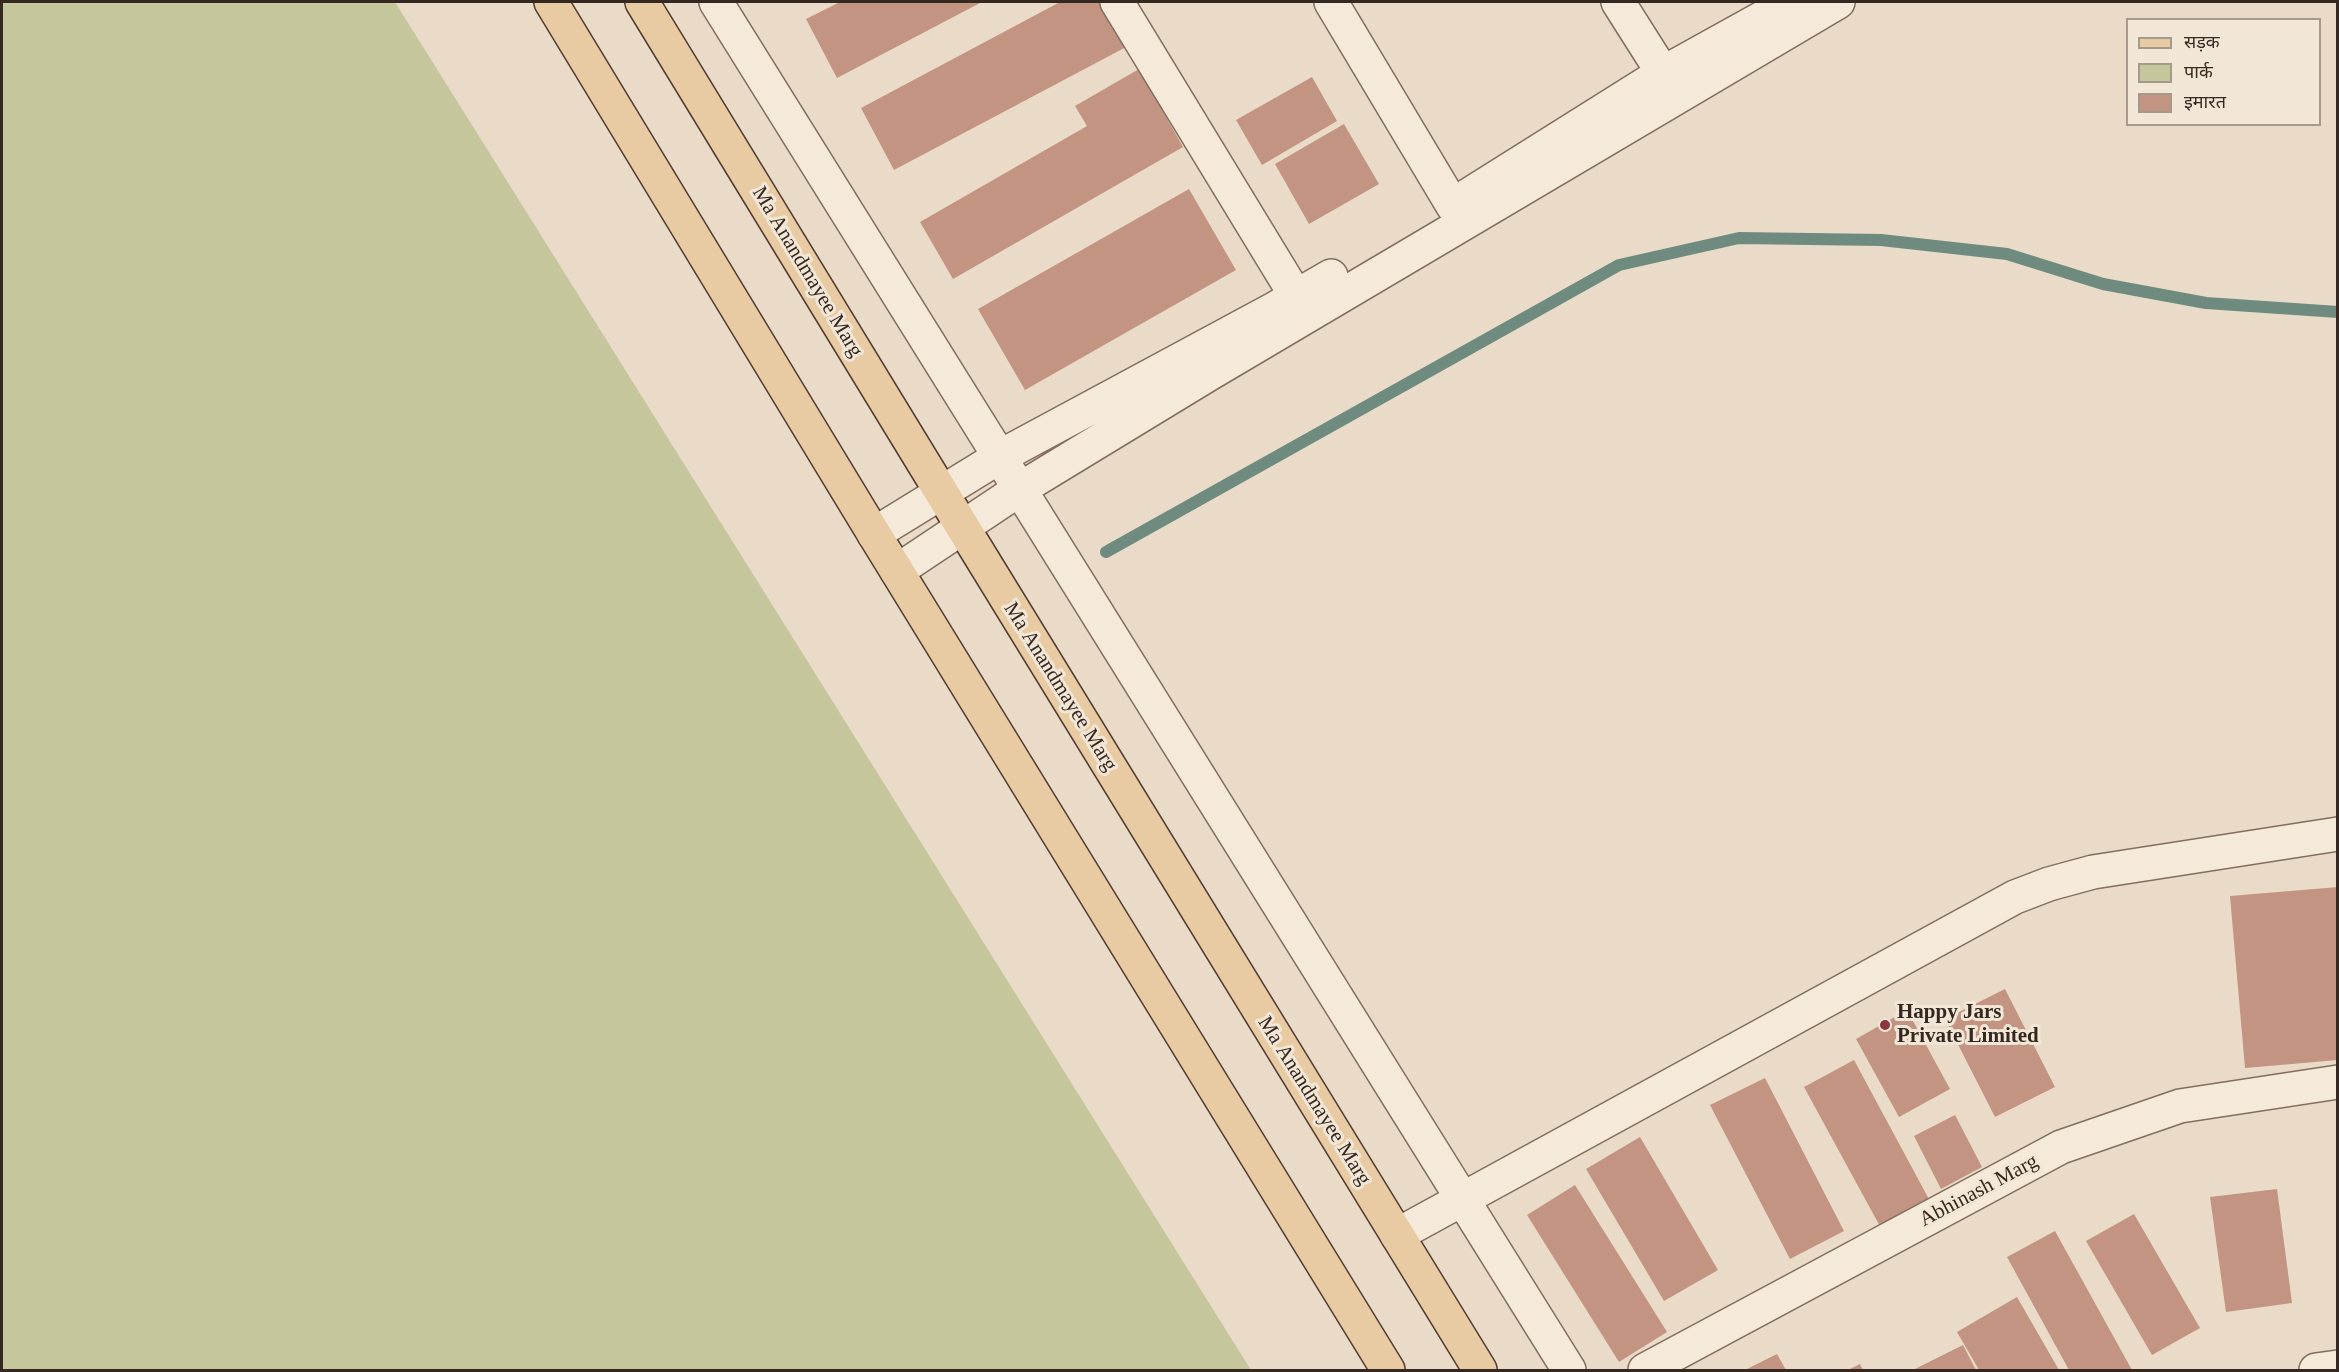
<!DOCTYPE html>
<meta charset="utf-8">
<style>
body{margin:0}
#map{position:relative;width:2339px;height:1372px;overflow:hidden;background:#e9dbc7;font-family:Georgia,"Noto Sans Devanagari",serif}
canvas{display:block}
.frame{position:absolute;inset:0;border:3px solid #352820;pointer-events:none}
.legend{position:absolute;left:2126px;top:18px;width:195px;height:108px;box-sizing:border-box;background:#f2e6d6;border:2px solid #a69a8d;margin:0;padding:8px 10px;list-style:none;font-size:18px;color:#352820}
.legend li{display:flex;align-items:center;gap:12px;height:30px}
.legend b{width:30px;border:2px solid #a69a8d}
</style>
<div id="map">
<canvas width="2339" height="1372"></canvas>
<div class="frame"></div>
<ul class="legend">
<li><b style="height:8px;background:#e8caa3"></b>सड़क</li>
<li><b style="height:16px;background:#c6c69c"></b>पार्क</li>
<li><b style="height:16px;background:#c39481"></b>इमारत</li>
</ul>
</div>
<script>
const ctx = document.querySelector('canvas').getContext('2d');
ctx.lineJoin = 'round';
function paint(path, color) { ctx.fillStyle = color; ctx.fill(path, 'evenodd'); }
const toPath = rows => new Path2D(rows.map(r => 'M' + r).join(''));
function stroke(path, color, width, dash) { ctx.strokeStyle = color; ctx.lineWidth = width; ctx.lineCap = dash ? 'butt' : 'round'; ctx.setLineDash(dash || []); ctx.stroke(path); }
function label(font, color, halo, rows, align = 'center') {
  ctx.font = font + ' Georgia,serif'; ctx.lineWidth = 6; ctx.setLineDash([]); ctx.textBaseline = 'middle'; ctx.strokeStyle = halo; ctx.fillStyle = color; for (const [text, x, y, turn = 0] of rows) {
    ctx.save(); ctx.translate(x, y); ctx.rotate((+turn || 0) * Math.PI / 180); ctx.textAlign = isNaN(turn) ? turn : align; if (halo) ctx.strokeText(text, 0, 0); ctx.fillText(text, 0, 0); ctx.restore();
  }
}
paint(toPath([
 [2,2,395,2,1251,1370,2,1370]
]), '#c6c69c');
stroke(toPath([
 [1106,552,1619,265,1739,238,1881,240,2007,254,2103,284,2206,303,2338,312]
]), '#6f8b80', 12);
paint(toPath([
 [840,2,982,2,837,78,806,19],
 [1060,2,1103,2,1128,46,894,170,861,108],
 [1139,69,1183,147,953,279,920,222,1087,126,1075,106],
 [1312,77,1337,121,1262,165,1236,120],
 [1344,124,1379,184,1309,224,1275,164],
 [1189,189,1236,270,1025,390,978,309],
 [2338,887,2338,1060,2245,1068,2230,896],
 [2005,989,2055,1087,1995,1117,1945,1019],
 [1907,1010,1950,1089,1899,1117,1856,1039],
 [1854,1060,1931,1203,1882,1230,1804,1087],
 [1765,1078,1844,1231,1790,1259,1710,1105],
 [1955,1115,1982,1167,1941,1189,1914,1136],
 [1640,1137,1718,1270,1664,1301,1586,1169],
 [1575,1185,1667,1332,1619,1362,1527,1215],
 [2277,1189,2292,1303,2226,1312,2210,1197],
 [2134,1214,2200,1328,2152,1355,2086,1241],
 [2055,1231,2132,1370,2069,1370,2007,1257],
 [2017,1297,2059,1370,1979,1370,1957,1332],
 [1963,1345,1976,1370,1913,1370],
 [1777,1354,1786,1370,1745,1370],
 [1860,1364,1863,1370,1848,1370]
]), '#c39481');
const minor = toPath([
 [716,2,1569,1370],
 [1117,2,1296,296],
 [1331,2,1453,206],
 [1618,2,1663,73],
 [1456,203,1663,73,1791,2],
 [874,534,1001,456,1274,309,1331,276],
 [897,571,1020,489,1209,374,1838,2],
 [1397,1235,2015,897,2049,884,2093,872,2338,834],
 [1645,1370,2061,1147,2180,1106,2338,1082],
 [2316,1370,2338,1367]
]);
const major = toPath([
 [551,2,874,534,1388,1370],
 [642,2,962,526,1480,1370]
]);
stroke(minor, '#836d5e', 36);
stroke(major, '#513c32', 36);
stroke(minor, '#f5e9d9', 33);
stroke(major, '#e8caa3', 33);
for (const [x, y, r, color] of [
 [1885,1025,6,"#8b3541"]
]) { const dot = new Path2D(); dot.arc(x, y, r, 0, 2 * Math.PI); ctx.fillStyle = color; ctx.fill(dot); stroke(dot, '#f2e6d6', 2); }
label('21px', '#352820', '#f2e6d6', [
 ["Ma Anandmayee Marg",807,272,59],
 ["Ma Anandmayee Marg",1060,687,58],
 ["Ma Anandmayee Marg",1314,1101,58],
 ["Abhinash Marg",1979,1191,-28]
]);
label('bold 21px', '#352820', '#f2e6d6', [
 ["Happy Jars",1897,1013],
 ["Private Limited",1897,1037]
], 'left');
</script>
